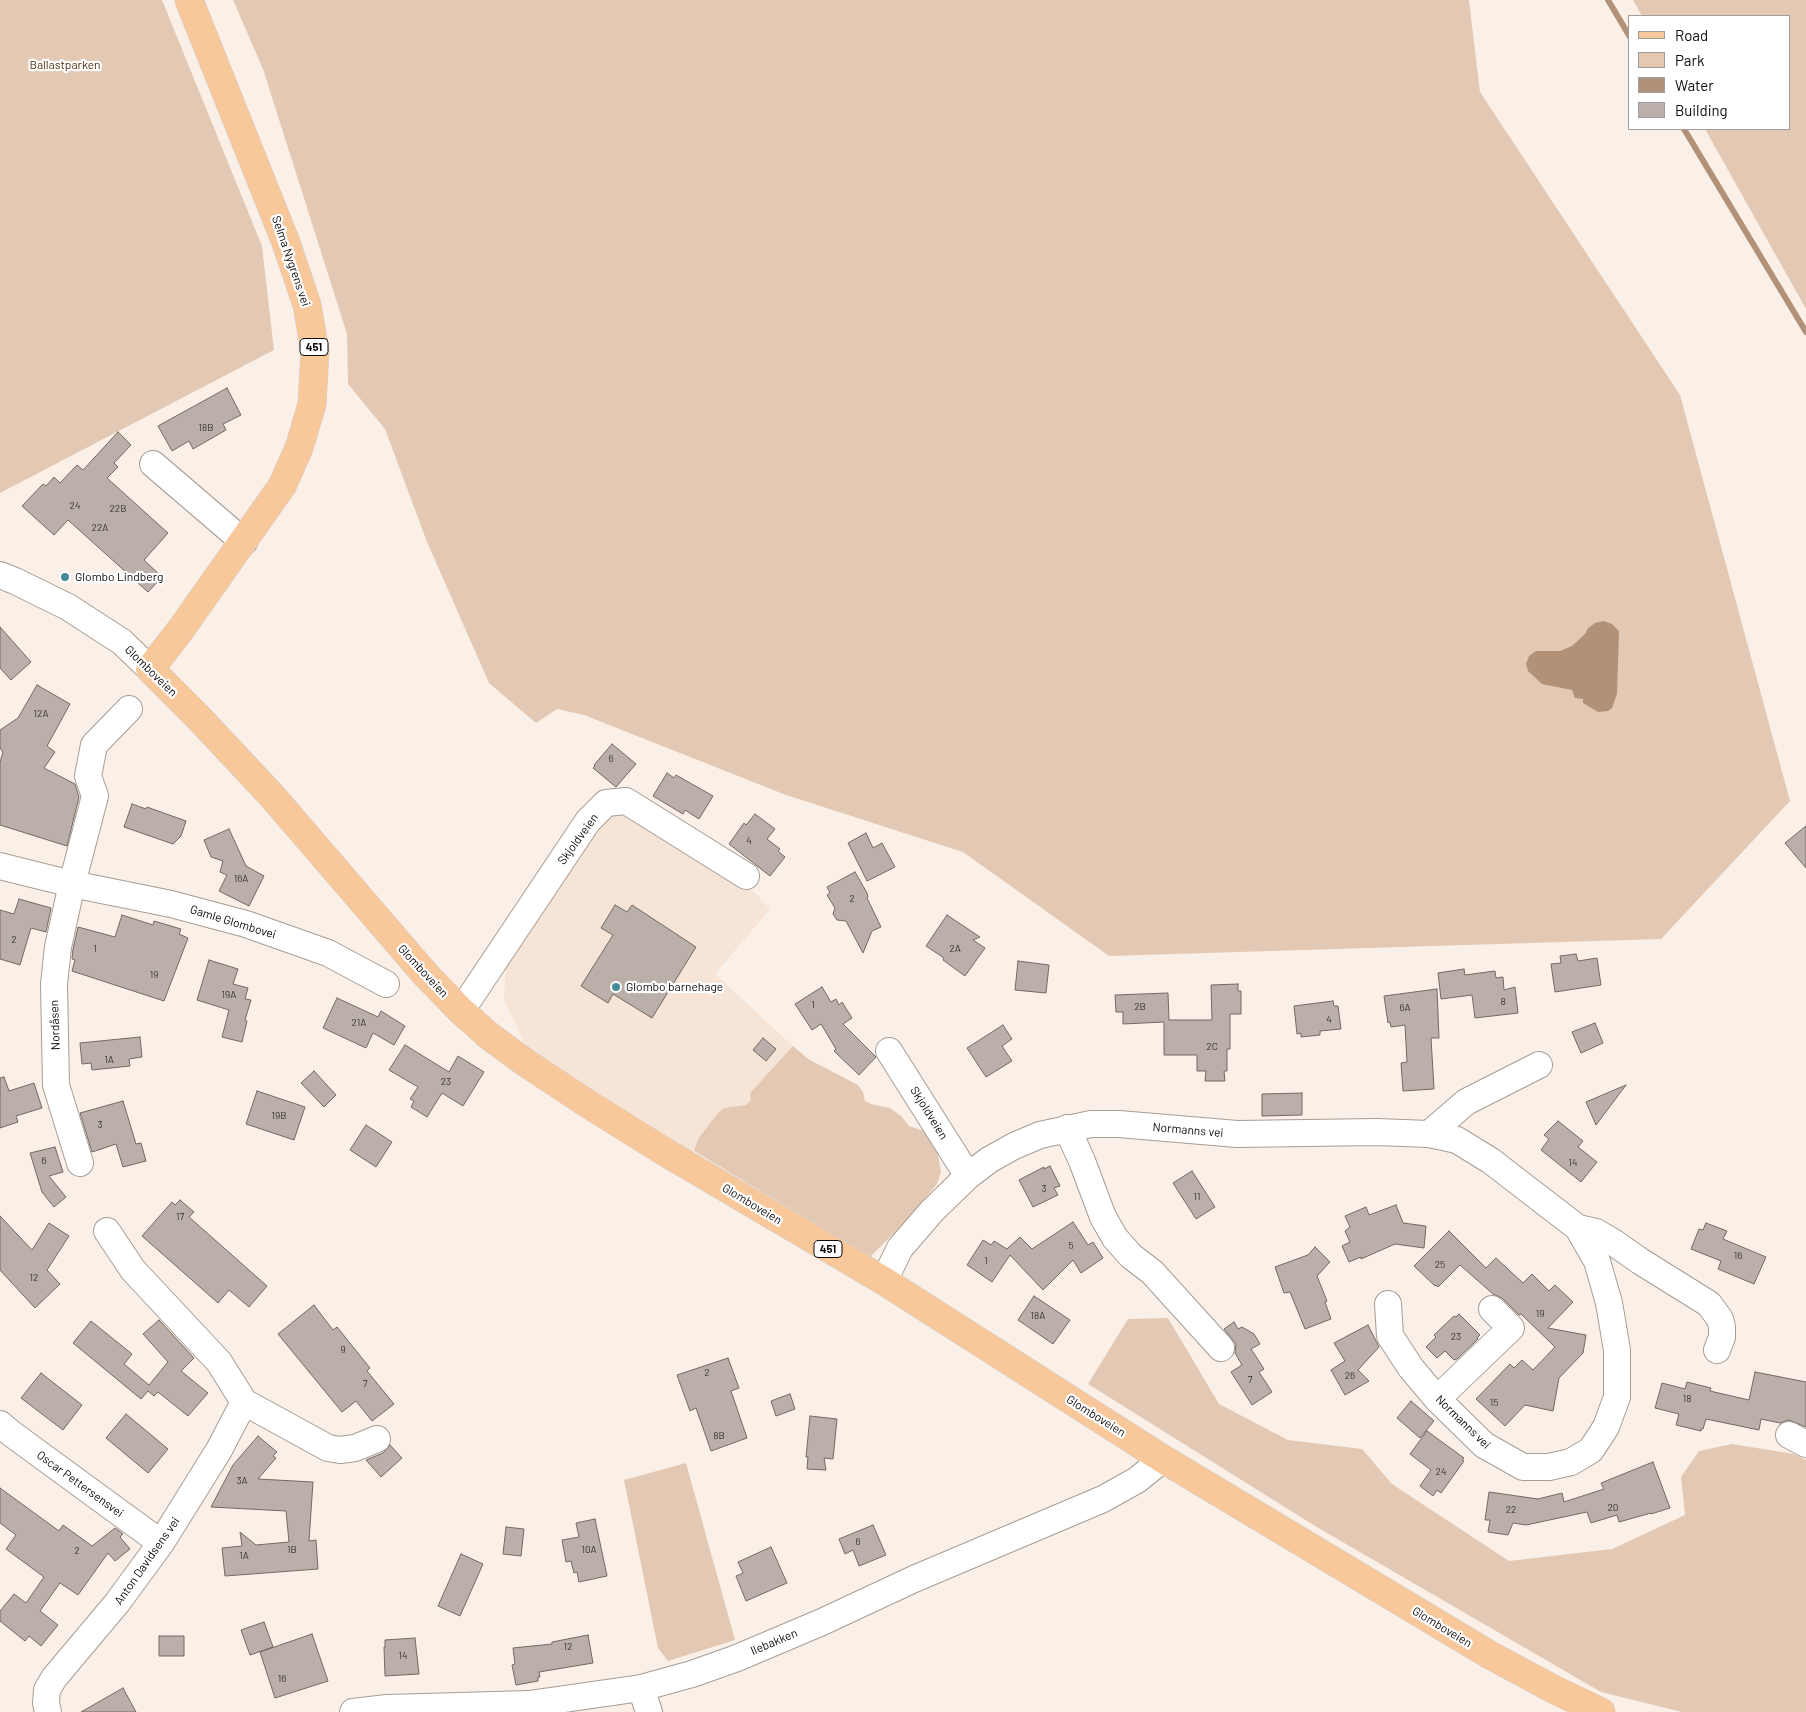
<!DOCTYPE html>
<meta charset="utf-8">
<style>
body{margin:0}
#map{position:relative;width:1806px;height:1712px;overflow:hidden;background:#faf0e8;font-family:Barlow,sans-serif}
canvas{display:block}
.legend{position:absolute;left:1628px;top:15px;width:162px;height:115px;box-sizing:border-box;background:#fff;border:1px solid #9f9d9d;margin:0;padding:6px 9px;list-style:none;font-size:15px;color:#0e0b09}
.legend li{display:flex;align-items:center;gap:10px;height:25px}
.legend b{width:25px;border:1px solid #9f9d9d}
</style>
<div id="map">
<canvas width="1806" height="1712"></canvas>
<ul class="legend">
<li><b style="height:6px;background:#f8c89b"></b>Road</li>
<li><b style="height:14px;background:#e3c9b4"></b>Park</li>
<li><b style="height:14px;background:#b19278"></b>Water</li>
<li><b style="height:14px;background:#bab0a9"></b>Building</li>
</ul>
</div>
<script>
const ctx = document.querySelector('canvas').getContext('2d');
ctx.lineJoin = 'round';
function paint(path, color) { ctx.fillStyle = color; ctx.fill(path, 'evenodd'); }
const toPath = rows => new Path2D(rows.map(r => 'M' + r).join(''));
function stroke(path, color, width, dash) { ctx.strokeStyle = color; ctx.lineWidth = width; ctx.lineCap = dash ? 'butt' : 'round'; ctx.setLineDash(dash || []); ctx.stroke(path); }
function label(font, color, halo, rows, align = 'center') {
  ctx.font = font + ' Barlow,sans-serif'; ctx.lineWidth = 4.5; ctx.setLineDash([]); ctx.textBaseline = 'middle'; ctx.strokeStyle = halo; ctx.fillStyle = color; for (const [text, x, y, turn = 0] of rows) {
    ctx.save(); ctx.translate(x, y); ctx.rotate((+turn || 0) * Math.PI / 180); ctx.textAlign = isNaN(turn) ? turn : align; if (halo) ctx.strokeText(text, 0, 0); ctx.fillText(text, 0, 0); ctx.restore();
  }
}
paint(toPath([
 [627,809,755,893,770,909,715,974,793,1046,750,1093,751,1100,746,1105,730,1107,698,1139,694,1151,685,1149,540,1059,523,1041,504,999,506,956,604,816]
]), '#f6e5d7');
paint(toPath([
 [0,0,162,0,262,246,274,350,0,493],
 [233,0,1469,0,1480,92,1680,395,1790,801,1661,939,1109,956,963,852,786,795,584,715,557,709,536,723,489,683,427,542,385,429,348,384,347,334,263,69],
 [1633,0,1806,0,1806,309,1705,129,1790,129,1790,16,1642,16],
 [793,1046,808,1059,858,1085,863,1092,865,1101,871,1104,890,1108,902,1117,909,1126,927,1132,937,1149,941,1172,937,1184,907,1220,870,1257,694,1151,698,1139,718,1113,723,1109,730,1107,746,1105,751,1100,750,1093],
 [1168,1318,1219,1404,1288,1440,1362,1449,1392,1484,1509,1561,1612,1549,1685,1515,1681,1477,1699,1451,1732,1444,1794,1454,1806,1460,1806,1712,1682,1712,1601,1692,1315,1526,1088,1384,1128,1319],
 [686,1463,735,1640,668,1661,658,1648,624,1480]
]), '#e3c9b4');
paint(toPath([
 [1604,621,1612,624,1619,631,1617,694,1612,708,1608,711,1598,712,1583,703,1583,699,1575,698,1572,690,1542,684,1528,671,1526,664,1529,656,1536,651,1560,651,1572,646,1585,634,1588,628,1595,623]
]), '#b19278');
stroke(toPath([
 [1608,0,1630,37],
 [1684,129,1806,332]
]), '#b19278', 6);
const building = toPath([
 [227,388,241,415,223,424,226,430,193,449,189,441,172,451,158,426,227,388],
 [118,432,131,445,114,463,118,467,107,478,168,533,144,560,162,577,148,592,68,520,54,535,22,506,43,484,46,486,54,477,60,483,77,465,83,470,118,432],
 [0,627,31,662,11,680,0,668,0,627],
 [37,685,70,704,47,746,55,752,44,768,75,784,79,797,67,846,0,825,0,762,3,752,0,748,0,730,18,718,37,685],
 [612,744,636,764,616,787,593,768,595,766,594,765,612,744],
 [667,773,674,778,676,775,713,796,699,819,685,810,683,814,653,796,667,773],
 [132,804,146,809,147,807,186,821,181,836,173,844,124,827,132,804],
 [755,814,775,829,767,839,780,849,778,851,785,857,770,876,729,844,744,823,746,825,755,814],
 [1806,826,1806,868,1785,843,1806,826],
 [229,829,246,866,264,876,249,906,219,891,227,875,220,872,223,861,211,857,204,840,229,829],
 [866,833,873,848,882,843,895,867,867,881,848,843,866,833],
 [855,872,867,893,868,897,867,898,881,927,872,931,863,953,846,921,837,920,833,914,835,908,827,895,830,893,827,887,855,872],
 [19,899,51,908,46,932,31,928,20,965,0,959,0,910,14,914,19,899],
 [615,905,627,912,632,905,696,947,652,1018,613,994,608,1003,581,986,613,935,601,928,615,905],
 [122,915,153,925,154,921,181,929,179,934,188,938,164,1001,72,971,75,960,72,959,73,949,78,927,115,937,122,915],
 [947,915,980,937,973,940,985,948,965,976,943,960,944,958,926,946,947,915],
 [1576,954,1578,961,1597,958,1601,985,1555,992,1551,964,1561,963,1560,956,1576,954],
 [209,960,238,969,233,984,248,988,245,999,251,1000,245,1020,247,1021,242,1042,222,1037,229,1010,197,1000,209,960],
 [1018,961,1049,965,1046,993,1015,990,1018,961],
 [1464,969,1465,975,1495,971,1496,978,1503,977,1504,990,1515,987,1518,1013,1475,1018,1472,995,1441,999,1438,973,1464,969],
 [1238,984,1238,991,1241,991,1241,1014,1230,1014,1230,1049,1227,1049,1227,1071,1224,1071,1225,1081,1205,1081,1206,1071,1197,1071,1197,1055,1164,1055,1164,1022,1123,1024,1123,1012,1116,1012,1115,995,1168,993,1169,1020,1212,1020,1211,985,1238,984],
 [822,987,831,1002,836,999,839,1005,842,1002,852,1018,843,1024,876,1057,859,1075,834,1051,836,1049,821,1024,812,1030,795,1004,822,987],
 [1437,989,1439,1038,1431,1038,1434,1089,1403,1091,1401,1063,1407,1062,1405,1025,1391,1027,1390,1022,1388,1023,1384,996,1437,989],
 [337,998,378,1017,381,1011,405,1026,394,1045,373,1033,366,1048,323,1028,337,998],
 [1333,1001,1334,1006,1338,1006,1341,1029,1320,1031,1320,1035,1301,1037,1301,1033,1297,1034,1294,1006,1333,1001],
 [1595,1023,1603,1043,1581,1053,1572,1032,1595,1023],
 [1003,1025,1012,1039,1002,1046,1012,1061,986,1077,967,1048,1003,1025],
 [140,1037,142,1057,129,1059,130,1066,92,1070,91,1063,82,1064,80,1043,140,1037],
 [763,1038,776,1049,766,1061,753,1050,763,1038],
 [405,1045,449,1072,458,1056,484,1072,463,1106,442,1093,427,1117,411,1107,414,1101,410,1099,418,1087,389,1070,405,1045],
 [314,1071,336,1095,324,1107,301,1083,314,1071],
 [4,1077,9,1091,34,1083,42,1108,16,1116,18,1122,0,1128,0,1078,4,1077],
 [1626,1085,1596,1125,1586,1102,1626,1085],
 [257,1091,305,1107,294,1140,246,1124,257,1091],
 [1302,1093,1302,1115,1262,1116,1262,1094,1302,1093],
 [123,1101,136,1144,141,1143,146,1161,123,1167,116,1144,92,1152,80,1113,123,1101],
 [1558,1121,1583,1141,1578,1147,1597,1162,1581,1182,1541,1150,1549,1139,1544,1135,1558,1121],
 [366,1125,392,1142,376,1167,350,1150,366,1125],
 [55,1147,63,1172,49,1176,66,1197,54,1207,42,1192,30,1153,55,1147],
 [1050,1166,1060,1186,1054,1188,1058,1195,1033,1207,1019,1180,1044,1167,1044,1169,1050,1166],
 [1192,1171,1215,1207,1196,1219,1173,1183,1192,1171],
 [180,1200,194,1212,189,1217,267,1286,249,1307,229,1290,218,1303,142,1236,172,1202,175,1205,180,1200],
 [1396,1205,1403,1223,1426,1226,1424,1248,1395,1244,1361,1259,1361,1257,1349,1262,1342,1246,1350,1242,1345,1231,1350,1227,1345,1216,1366,1207,1369,1215,1396,1205],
 [0,1216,32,1250,49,1223,69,1236,47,1270,60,1284,35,1308,0,1270,0,1216],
 [1073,1222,1088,1245,1093,1242,1103,1258,1081,1273,1073,1260,1043,1290,1010,1255,992,1282,967,1265,983,1240,991,1245,994,1241,1007,1249,1020,1237,1032,1249,1073,1222],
 [1706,1223,1727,1231,1723,1239,1766,1257,1754,1284,1718,1269,1721,1261,1691,1249,1699,1229,1703,1230,1706,1223],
 [1449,1231,1486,1268,1496,1258,1523,1283,1532,1274,1549,1291,1555,1285,1573,1302,1548,1328,1586,1335,1583,1353,1559,1378,1553,1411,1525,1405,1505,1426,1476,1399,1510,1364,1514,1368,1522,1360,1533,1370,1555,1347,1521,1314,1519,1315,1502,1298,1493,1294,1460,1265,1438,1287,1436,1285,1435,1286,1414,1266,1449,1231],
 [1315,1247,1330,1262,1317,1276,1327,1301,1325,1302,1331,1319,1305,1329,1290,1292,1284,1293,1275,1267,1308,1255,1315,1247],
 [1034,1296,1070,1320,1053,1344,1018,1320,1034,1296],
 [314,1305,333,1330,337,1327,370,1368,367,1371,394,1404,372,1421,356,1401,342,1412,278,1334,314,1305],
 [1459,1314,1480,1335,1477,1338,1478,1339,1457,1359,1454,1360,1445,1351,1437,1358,1426,1347,1436,1337,1434,1335,1454,1316,1456,1317,1459,1314],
 [159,1320,194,1358,181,1371,208,1393,188,1416,158,1392,154,1396,148,1391,141,1399,73,1343,91,1321,132,1354,124,1364,149,1385,168,1362,143,1334,159,1320],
 [1234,1322,1238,1329,1242,1327,1254,1334,1260,1344,1251,1349,1264,1369,1259,1372,1272,1392,1252,1405,1231,1372,1242,1365,1235,1353,1236,1344,1224,1329,1234,1322],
 [1368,1325,1379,1347,1358,1370,1369,1381,1345,1395,1331,1370,1345,1361,1334,1343,1368,1325],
 [728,1358,739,1388,731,1391,747,1438,711,1451,696,1408,690,1411,677,1375,728,1358],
 [1755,1372,1806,1382,1806,1427,1789,1420,1780,1423,1761,1419,1759,1430,1706,1419,1703,1429,1701,1429,1701,1431,1676,1425,1679,1414,1655,1408,1662,1383,1685,1389,1687,1382,1711,1388,1710,1391,1749,1400,1755,1372],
 [41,1373,82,1405,63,1430,21,1398,41,1373],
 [790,1394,795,1409,776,1416,771,1401,790,1394],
 [1411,1401,1434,1421,1420,1438,1397,1418,1411,1401],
 [126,1414,168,1449,148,1473,106,1438,126,1414],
 [810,1416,837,1419,833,1459,824,1458,826,1470,807,1469,808,1457,806,1457,810,1416],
 [1427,1431,1464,1458,1462,1460,1464,1461,1441,1493,1437,1490,1433,1496,1420,1486,1431,1470,1410,1454,1427,1431],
 [258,1436,277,1452,273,1456,276,1458,258,1479,313,1482,309,1541,316,1540,318,1569,225,1576,222,1548,242,1546,240,1532,256,1545,289,1542,286,1511,211,1507,233,1465,258,1436],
 [390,1445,402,1458,381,1477,366,1460,383,1453,390,1445],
 [1653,1462,1670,1508,1651,1514,1651,1513,1619,1522,1617,1515,1591,1523,1587,1512,1526,1525,1513,1523,1508,1535,1488,1532,1490,1520,1485,1520,1489,1492,1538,1499,1562,1493,1564,1502,1604,1489,1601,1483,1653,1462],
 [0,1488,59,1531,63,1525,92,1546,115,1528,123,1534,120,1537,130,1549,115,1561,108,1553,78,1595,60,1583,40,1611,58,1625,41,1646,29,1636,25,1641,0,1621,0,1611,14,1594,26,1603,44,1577,6,1549,16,1535,0,1523,0,1488],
 [595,1519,607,1576,579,1582,577,1572,574,1573,571,1561,566,1562,562,1540,579,1537,576,1523,595,1519],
 [873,1525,886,1555,859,1566,853,1550,845,1554,839,1539,873,1525],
 [506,1527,524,1529,521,1556,503,1554,506,1527],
 [771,1547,787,1583,746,1601,736,1576,743,1573,738,1562,771,1547],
 [461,1554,483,1564,460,1616,438,1606,461,1554],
 [264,1622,273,1647,250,1655,241,1630,264,1622],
 [312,1634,328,1681,275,1698,260,1652,312,1634],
 [588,1635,593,1663,539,1672,540,1677,538,1677,538,1681,516,1685,512,1665,515,1664,513,1648,552,1644,552,1642,588,1635],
 [159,1636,184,1636,184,1656,159,1656,159,1636],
 [415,1638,419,1674,385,1676,384,1647,385,1647,385,1640,415,1638],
 [123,1688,136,1712,81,1712,123,1688]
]);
paint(building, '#bab0a9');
stroke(building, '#726962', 1);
const minor = toPath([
 [153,464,244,542],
 [0,575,15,581,68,607,122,642,150,669],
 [0,866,72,884,171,904,246,924,328,953,386,984],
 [461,1011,588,821,606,803,626,801,746,876],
 [889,1051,968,1176],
 [1067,1128,1082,1161,1103,1217,1115,1238,1131,1256,1152,1272,1221,1348],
 [1429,1134,1466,1102,1539,1065],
 [80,1163,56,1085,54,984,58,947,72,884,95,796,88,776,94,745,129,709],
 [1578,1228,1596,1232,1613,1242,1640,1261,1709,1304,1720,1319,1722,1327,1722,1337,1717,1350],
 [884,1281,900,1248,932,1211,968,1176,989,1160,1014,1146,1040,1135,1091,1124,1119,1124,1237,1134,1377,1132,1429,1134,1457,1140,1491,1161,1578,1228,1597,1261,1609,1303,1617,1350,1617,1397,1606,1427,1591,1450,1571,1462,1549,1467,1523,1467,1484,1445,1437,1399,1411,1368,1390,1336,1388,1304],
 [1437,1399,1511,1328,1492,1309],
 [244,1402,328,1448,340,1450,355,1448,377,1439],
 [0,1424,12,1434,161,1543],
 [1789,1435,1806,1444],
 [641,1688,649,1712],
 [48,1712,46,1703,47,1690,54,1678,117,1603,161,1543,219,1450,244,1402,219,1362,133,1270,107,1231],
 [353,1712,387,1708,529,1704,641,1688,692,1674,737,1658,822,1622,914,1579,1103,1499,1137,1480,1163,1459]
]);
const major = toPath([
 [189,0,285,240,307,305,315,352,312,404,299,448,282,486,179,632,150,669,198,717,272,796,426,975,461,1011,488,1035,526,1063,588,1104,665,1152,884,1281,1163,1459,1490,1655,1553,1689,1601,1712]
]);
stroke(minor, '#a69d95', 28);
stroke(major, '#cfcece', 29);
stroke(minor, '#fff', 26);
stroke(major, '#f8c89b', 28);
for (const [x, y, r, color] of [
 [65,577,5,"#458a97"],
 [616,987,5,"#458a97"]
]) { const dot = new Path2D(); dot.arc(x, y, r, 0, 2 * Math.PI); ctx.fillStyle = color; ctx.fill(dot); stroke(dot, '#fff', 2); }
label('10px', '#393431', null, [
 ["18B",206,428],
 ["24",75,506],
 ["22B",118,509],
 ["22A",100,528],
 ["12A",41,714],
 ["6",611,759],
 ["4",749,841],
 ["16A",241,879],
 ["2",852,899],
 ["2",14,940],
 ["1",95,949],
 ["2A",955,949],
 ["19",154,975],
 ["19A",229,995],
 ["8",1503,1002],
 ["1",813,1005],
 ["2B",1140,1007],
 ["6A",1405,1008],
 ["4",1329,1020],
 ["21A",359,1023],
 ["2C",1212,1047],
 ["1A",109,1060],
 ["23",446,1082],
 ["19B",279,1116],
 ["3",100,1125],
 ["6",44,1161],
 ["14",1573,1163],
 ["3",1044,1189],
 ["11",1197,1197],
 ["17",180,1217],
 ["5",1071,1246],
 ["16",1738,1256],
 ["1",986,1261],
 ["25",1440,1265],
 ["12",34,1278],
 ["19",1540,1314],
 ["18A",1038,1316],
 ["23",1456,1337],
 ["9",343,1350],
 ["2",707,1373],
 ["26",1350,1376],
 ["7",1250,1380],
 ["7",365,1384],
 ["18",1687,1399],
 ["15",1494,1403],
 ["8B",719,1436],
 ["24",1441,1472],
 ["3A",242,1481],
 ["20",1613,1508],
 ["22",1511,1510],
 ["6",858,1542],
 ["1B",292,1550],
 ["10A",589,1550],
 ["2",77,1551],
 ["1A",244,1556],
 ["12",568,1647],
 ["14",403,1656],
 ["16",282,1679]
]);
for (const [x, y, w] of [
 [314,347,28],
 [828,1249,28]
]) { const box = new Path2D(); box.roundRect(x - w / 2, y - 8.5, w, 17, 4); ctx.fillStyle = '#fff'; ctx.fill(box); stroke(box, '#0e0b09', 1); }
label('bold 11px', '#0e0b09', null, [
 ["451",314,347],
 ["451",828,1249]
]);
label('12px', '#523110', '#fff', [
 ["Ballastparken",65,65]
]);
label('12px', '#0e0b09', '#fff', [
 ["Selma Nygrens vei",291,261,71],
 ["Glomboveien",151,671,44],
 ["Skjoldveien",578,839,-54],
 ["Gamle Glombovei",233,922,17],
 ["Glomboveien",423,971,47],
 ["Nordåsen",55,1025,-92],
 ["Skjoldveien",929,1113,58],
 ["Normanns vei",1188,1130,5],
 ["Glomboveien",752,1204,31],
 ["Glomboveien",1096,1416,32],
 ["Normanns vei",1463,1422,44],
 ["Oscar Pettersensvei",80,1484,36],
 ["Anton Davidsens vei",147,1561,-55],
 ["Glomboveien",1442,1627,31],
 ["Ilebakken",774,1642,-23]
]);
label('12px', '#0e0b09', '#fff', [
 ["Glombo Lindberg",75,577],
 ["Glombo barnehage",626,987]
], 'left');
</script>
